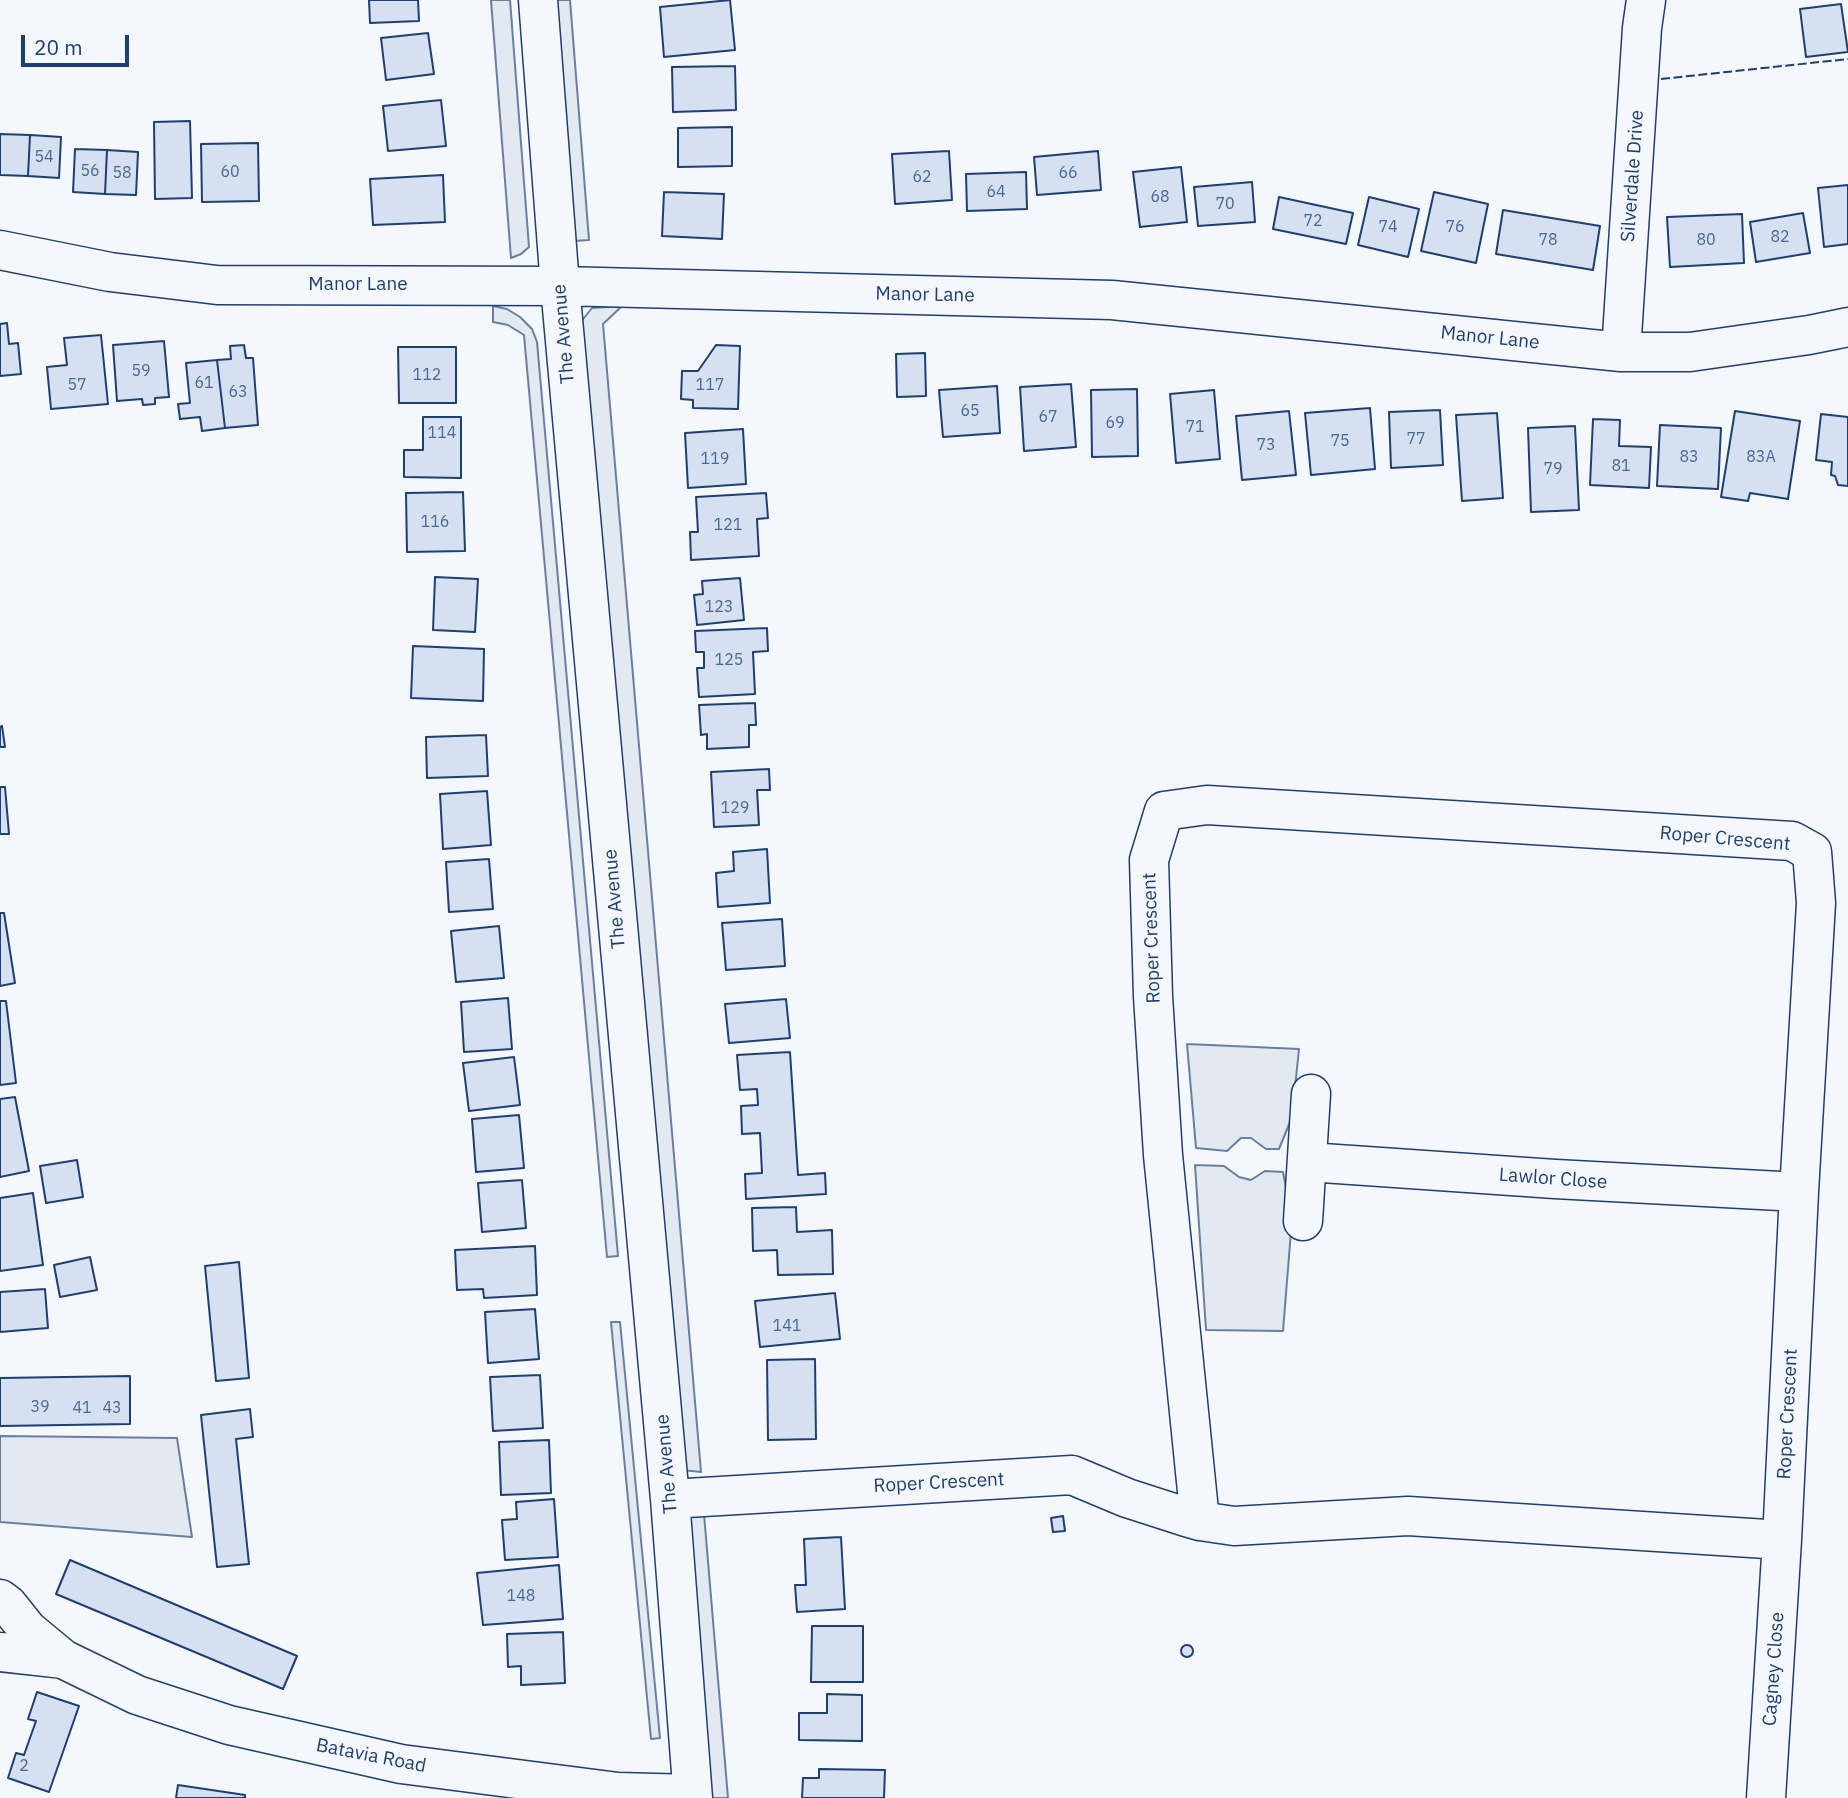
<!DOCTYPE html>
<style>
body{margin:0}
#map{position:relative;width:1848px;height:1798px;overflow:hidden;background:#f4f7fb;font-family:"IBM Plex Sans",sans-serif}
canvas{display:block}
.scale{position:absolute;left:21px;top:35px;width:108px;height:32px;box-sizing:border-box;border:4px solid #1d3f73;border-top:0;padding-left:9px;font-size:21px;line-height:24px;white-space:nowrap;color:#1d3f73;-webkit-text-stroke:5px #f4f7fb;paint-order:stroke}
</style>
<div id="map">
<canvas width="1848" height="1798"></canvas>
<div class="scale">20 m</div>
</div>
<script>
const ctx = document.querySelector('canvas').getContext('2d');
ctx.lineJoin = 'round';
function paint(path, color) { ctx.fillStyle = color; ctx.fill(path, 'evenodd'); }
const toPath = rows => new Path2D(rows.map(r => 'M' + r).join(''));
function stroke(path, color, width, dash) { ctx.strokeStyle = color; ctx.lineWidth = width; ctx.lineCap = dash ? 'butt' : 'round'; ctx.setLineDash(dash || []); ctx.stroke(path); }
function label(font, color, halo, rows, align = 'center') {
  ctx.font = font + ' "IBM Plex Sans",sans-serif'; ctx.lineWidth = 5; ctx.setLineDash([]); ctx.textBaseline = 'middle'; ctx.strokeStyle = halo; ctx.fillStyle = color; for (const [text, x, y, turn = 0] of rows) {
    ctx.save(); ctx.translate(x, y); ctx.rotate((+turn || 0) * Math.PI / 180); ctx.textAlign = isNaN(turn) ? turn : align; if (halo) ctx.strokeText(text, 0, 0); ctx.fillText(text, 0, 0); ctx.restore();
  }
}
const green = toPath([
 [491,0,510,0,529,247,521,254,511,258,491,0],
 [554,0,570,0,589,240,574,241,554,0],
 [493,306,507,309,520,317,532,329,537,342,618,1256,607,1257,524,335,508,325,493,322,493,306],
 [622,306,603,324,701,1472,682,1470,580,323,592,308,622,306],
 [1187,1044,1299,1049,1292,1117,1279,1149,1266,1149,1251,1138,1241,1138,1227,1151,1196,1148,1187,1044],
 [1195,1165,1224,1166,1239,1177,1251,1180,1265,1171,1283,1172,1292,1219,1283,1331,1206,1330,1195,1165],
 [611,1322,620,1322,660,1738,651,1739,611,1322],
 [0,1436,177,1438,192,1537,0,1522,0,1436],
 [704,1514,728,1798,708,1798,686,1515,704,1514]
]);
paint(green, '#e3e9f0');
stroke(green, '#687fa3', 2);
const building = toPath([
 [369,0,418,0,419,21,370,23,369,0],
 [730,0,735,50,664,57,660,7,730,0],
 [1841,4,1848,52,1806,57,1800,9,1841,4],
 [428,33,434,74,386,80,381,38,428,33],
 [735,66,736,110,673,112,672,67,735,66],
 [441,100,446,146,388,151,383,106,441,100],
 [190,121,192,198,155,199,154,122,190,121],
 [732,127,732,166,678,167,678,128,732,127],
 [0,134,30,135,28,176,0,175,0,134],
 [30,135,61,137,59,178,28,176,30,135],
 [258,143,259,201,202,202,201,144,258,143],
 [75,149,107,150,105,194,73,192,75,149],
 [107,150,138,152,136,195,105,194,107,150],
 [949,151,952,200,895,204,892,154,949,151],
 [1098,151,1101,190,1037,195,1034,157,1098,151],
 [1181,167,1187,222,1140,227,1133,172,1181,167],
 [1026,172,1027,209,967,211,966,174,1026,172],
 [443,175,445,222,373,225,370,179,443,175],
 [1252,182,1255,222,1198,226,1194,187,1252,182],
 [1848,185,1848,244,1824,247,1818,188,1848,185],
 [664,192,724,194,722,239,662,236,664,192],
 [1434,192,1488,204,1476,263,1421,251,1434,192],
 [1279,197,1353,213,1346,244,1273,229,1279,197],
 [1369,197,1419,209,1408,257,1358,245,1369,197],
 [1503,210,1600,226,1593,270,1496,254,1503,210],
 [1803,213,1810,253,1756,262,1750,222,1803,213],
 [1742,214,1744,263,1670,267,1667,217,1742,214],
 [7,323,9,344,18,343,21,374,0,376,0,324,7,323],
 [101,335,108,404,51,409,47,367,67,365,64,338,101,335],
 [164,341,169,397,155,398,155,404,143,405,142,399,117,401,113,345,164,341],
 [244,345,246,358,253,358,258,425,225,428,217,360,231,359,230,346,244,345],
 [716,345,740,346,738,409,693,408,693,400,681,399,682,371,698,371,716,345],
 [398,347,456,347,456,403,399,403,398,347],
 [925,353,926,396,897,397,896,354,925,353],
 [217,360,225,428,202,431,200,417,180,419,178,404,190,403,186,363,217,360],
 [1071,384,1076,447,1024,451,1020,387,1071,384],
 [997,386,1000,433,943,437,939,390,997,386],
 [1137,389,1138,456,1092,457,1091,390,1137,389],
 [1214,390,1220,459,1176,463,1170,394,1214,390],
 [1370,408,1375,469,1311,475,1305,413,1370,408],
 [1440,410,1443,465,1391,468,1389,412,1440,410],
 [1289,411,1296,475,1242,480,1236,416,1289,411],
 [1735,411,1800,421,1788,499,1750,493,1748,501,1721,497,1735,411],
 [1497,413,1503,498,1462,501,1456,415,1497,413],
 [1821,414,1848,417,1848,486,1838,485,1835,476,1831,475,1832,462,1816,460,1821,414],
 [423,417,461,417,461,478,404,477,404,450,423,450,423,417],
 [1593,419,1620,420,1619,446,1651,447,1649,488,1590,485,1593,419],
 [1660,425,1721,428,1718,489,1657,486,1660,425],
 [1575,426,1579,510,1531,512,1528,428,1575,426],
 [743,429,746,484,688,488,685,433,743,429],
 [463,492,465,551,407,552,406,493,463,492],
 [766,493,768,518,757,519,759,556,691,560,690,532,698,532,696,497,766,493],
 [435,577,478,579,475,632,433,630,435,577],
 [740,578,744,620,697,625,694,595,703,594,702,581,740,578],
 [767,628,768,651,753,652,755,694,699,697,697,668,704,668,704,652,696,652,695,631,767,628],
 [413,646,484,649,483,701,411,698,413,646],
 [755,703,756,725,749,725,749,747,707,749,707,734,701,735,699,705,755,703],
 [2,726,5,747,0,747,0,727,2,726],
 [486,735,488,776,427,778,426,737,486,735],
 [769,769,770,790,757,790,759,825,714,827,711,772,769,769],
 [0,787,5,787,9,834,0,834,0,787],
 [487,791,491,845,443,849,440,794,487,791],
 [767,849,770,903,718,907,716,873,734,871,733,852,767,849],
 [489,859,493,909,449,912,446,862,489,859],
 [0,913,4,913,15,983,0,986,0,913],
 [782,919,785,966,726,970,722,923,782,919],
 [499,926,504,978,456,982,451,931,499,926],
 [508,998,512,1049,464,1052,461,1002,508,998],
 [786,999,790,1038,729,1043,725,1004,786,999],
 [0,1001,6,1001,16,1083,0,1085,0,1001],
 [790,1052,798,1175,825,1173,826,1194,746,1199,745,1174,762,1173,760,1133,742,1134,741,1106,758,1105,757,1089,740,1090,737,1055,790,1052],
 [514,1057,520,1105,469,1111,463,1063,514,1057],
 [15,1097,29,1171,0,1177,0,1099,15,1097],
 [519,1115,524,1168,476,1172,472,1119,519,1115],
 [77,1160,83,1197,46,1203,40,1166,77,1160],
 [522,1180,526,1228,482,1232,478,1183,522,1180],
 [33,1193,43,1265,0,1271,0,1198,33,1193],
 [796,1207,797,1232,832,1230,833,1274,778,1275,777,1250,753,1251,752,1208,796,1207],
 [535,1246,537,1295,484,1298,483,1289,457,1290,455,1250,535,1246],
 [90,1257,97,1290,60,1297,54,1265,90,1257],
 [239,1262,249,1378,216,1381,205,1266,239,1262],
 [45,1289,48,1328,0,1332,0,1292,45,1289],
 [835,1293,840,1339,760,1347,755,1301,835,1293],
 [535,1309,539,1359,488,1363,485,1312,535,1309],
 [815,1359,816,1439,768,1440,767,1360,815,1359],
 [540,1375,543,1428,493,1431,490,1377,540,1375],
 [130,1376,130,1424,0,1426,0,1378,130,1376],
 [250,1409,253,1437,236,1439,249,1564,217,1567,201,1415,250,1409],
 [549,1440,551,1493,501,1495,499,1442,549,1440],
 [554,1499,558,1557,505,1560,502,1520,517,1519,516,1502,554,1499],
 [1063,1516,1065,1531,1053,1532,1051,1518,1063,1516],
 [841,1537,845,1609,797,1612,795,1585,806,1585,804,1539,841,1537],
 [70,1560,297,1656,283,1689,56,1594,70,1560],
 [559,1565,563,1619,483,1625,477,1573,559,1565],
 [812,1626,863,1626,863,1682,811,1682,812,1626],
 [563,1632,565,1683,521,1685,521,1666,508,1667,507,1634,563,1632],
 '1181 1651a6 6 0 1 1 12 0a6 6 0 1 1-12 0Z',
 [37,1692,79,1706,49,1792,8,1778,16,1753,24,1755,36,1721,28,1719,37,1692],
 [827,1694,862,1695,862,1741,799,1740,799,1713,827,1713,827,1694],
 [819,1769,885,1770,884,1798,802,1798,803,1778,819,1778,819,1769],
 [178,1785,245,1795,245,1798,176,1798,178,1785]
]);
paint(building, '#d5e0f0');
stroke(building, '#1d3f73', 2);
const minor = toPath([
 [538,0,560,286,670,1499,693,1798],
 [0,250,110,272,217,285,560,286,1112,300,1621,352,1690,352,1809,335,1848,327],
 [1621,352,1642,28,1646,0],
 [1308,1162,1555,1179,1799,1192],
 [1303,1221,1311,1094],
 [670,1499,1072,1475,1127,1498,1186,1517,1200,1521,1234,1526,1408,1516,1782,1540,1799,1192,1816,903,1812,852,1792,841,1207,805,1164,811,1149,860,1153,996,1163,1155,1200,1521],
 [0,1599,8,1605,28,1630,63,1659,137,1695,229,1725,401,1764,618,1792,692,1794],
 [0,1652,63,1659],
 [1766,1798,1782,1540]
]);
stroke(minor, '#1d3f73', 41);
stroke(minor, '#f4f7fb', 38);
stroke(toPath([
 [1661,79,1848,59]
]), '#1d3f73', 2, [9, 3.5]);
label('16px', '#4b6792', null, [
 ["54",44,157],
 ["56",90,171],
 ["60",230,172],
 ["58",122,173],
 ["66",1068,173],
 ["62",922,177],
 ["64",996,192],
 ["68",1160,197],
 ["70",1225,204],
 ["72",1313,221],
 ["74",1388,227],
 ["76",1455,227],
 ["82",1780,237],
 ["78",1548,240],
 ["80",1706,240],
 ["59",141,371],
 ["112",427,375],
 ["61",204,383],
 ["57",77,385],
 ["117",710,385],
 ["63",238,392],
 ["65",970,411],
 ["67",1048,417],
 ["69",1115,423],
 ["71",1195,427],
 ["114",442,433],
 ["77",1416,439],
 ["75",1340,441],
 ["73",1266,445],
 ["83",1689,457],
 ["83A",1761,457],
 ["119",715,459],
 ["81",1621,466],
 ["79",1553,469],
 ["116",435,522],
 ["121",728,525],
 ["123",719,607],
 ["125",729,660],
 ["129",735,808],
 ["141",787,1326],
 ["39",40,1407],
 ["41",82,1408],
 ["43",112,1408],
 ["148",521,1596],
 ["2",24,1766]
]);
label('19px', '#1d3f73', '#f4f7fb', [
 ["Silverdale Drive",1633,176,-86],
 ["Manor Lane",358,285],
 ["Manor Lane",925,295,1],
 ["The Avenue",564,334,-95],
 ["Manor Lane",1490,338,6],
 ["Roper Crescent",1725,839,5],
 ["The Avenue",615,899,-95],
 ["Roper Crescent",1152,938,-92],
 ["Lawlor Close",1553,1179,4],
 ["Roper Crescent",1788,1414,-87],
 ["The Avenue",667,1464,-95],
 ["Roper Crescent",939,1483,-3],
 ["Cagney Close",1774,1669,-86],
 ["Batavia Road",371,1756,11]
]);
</script>
